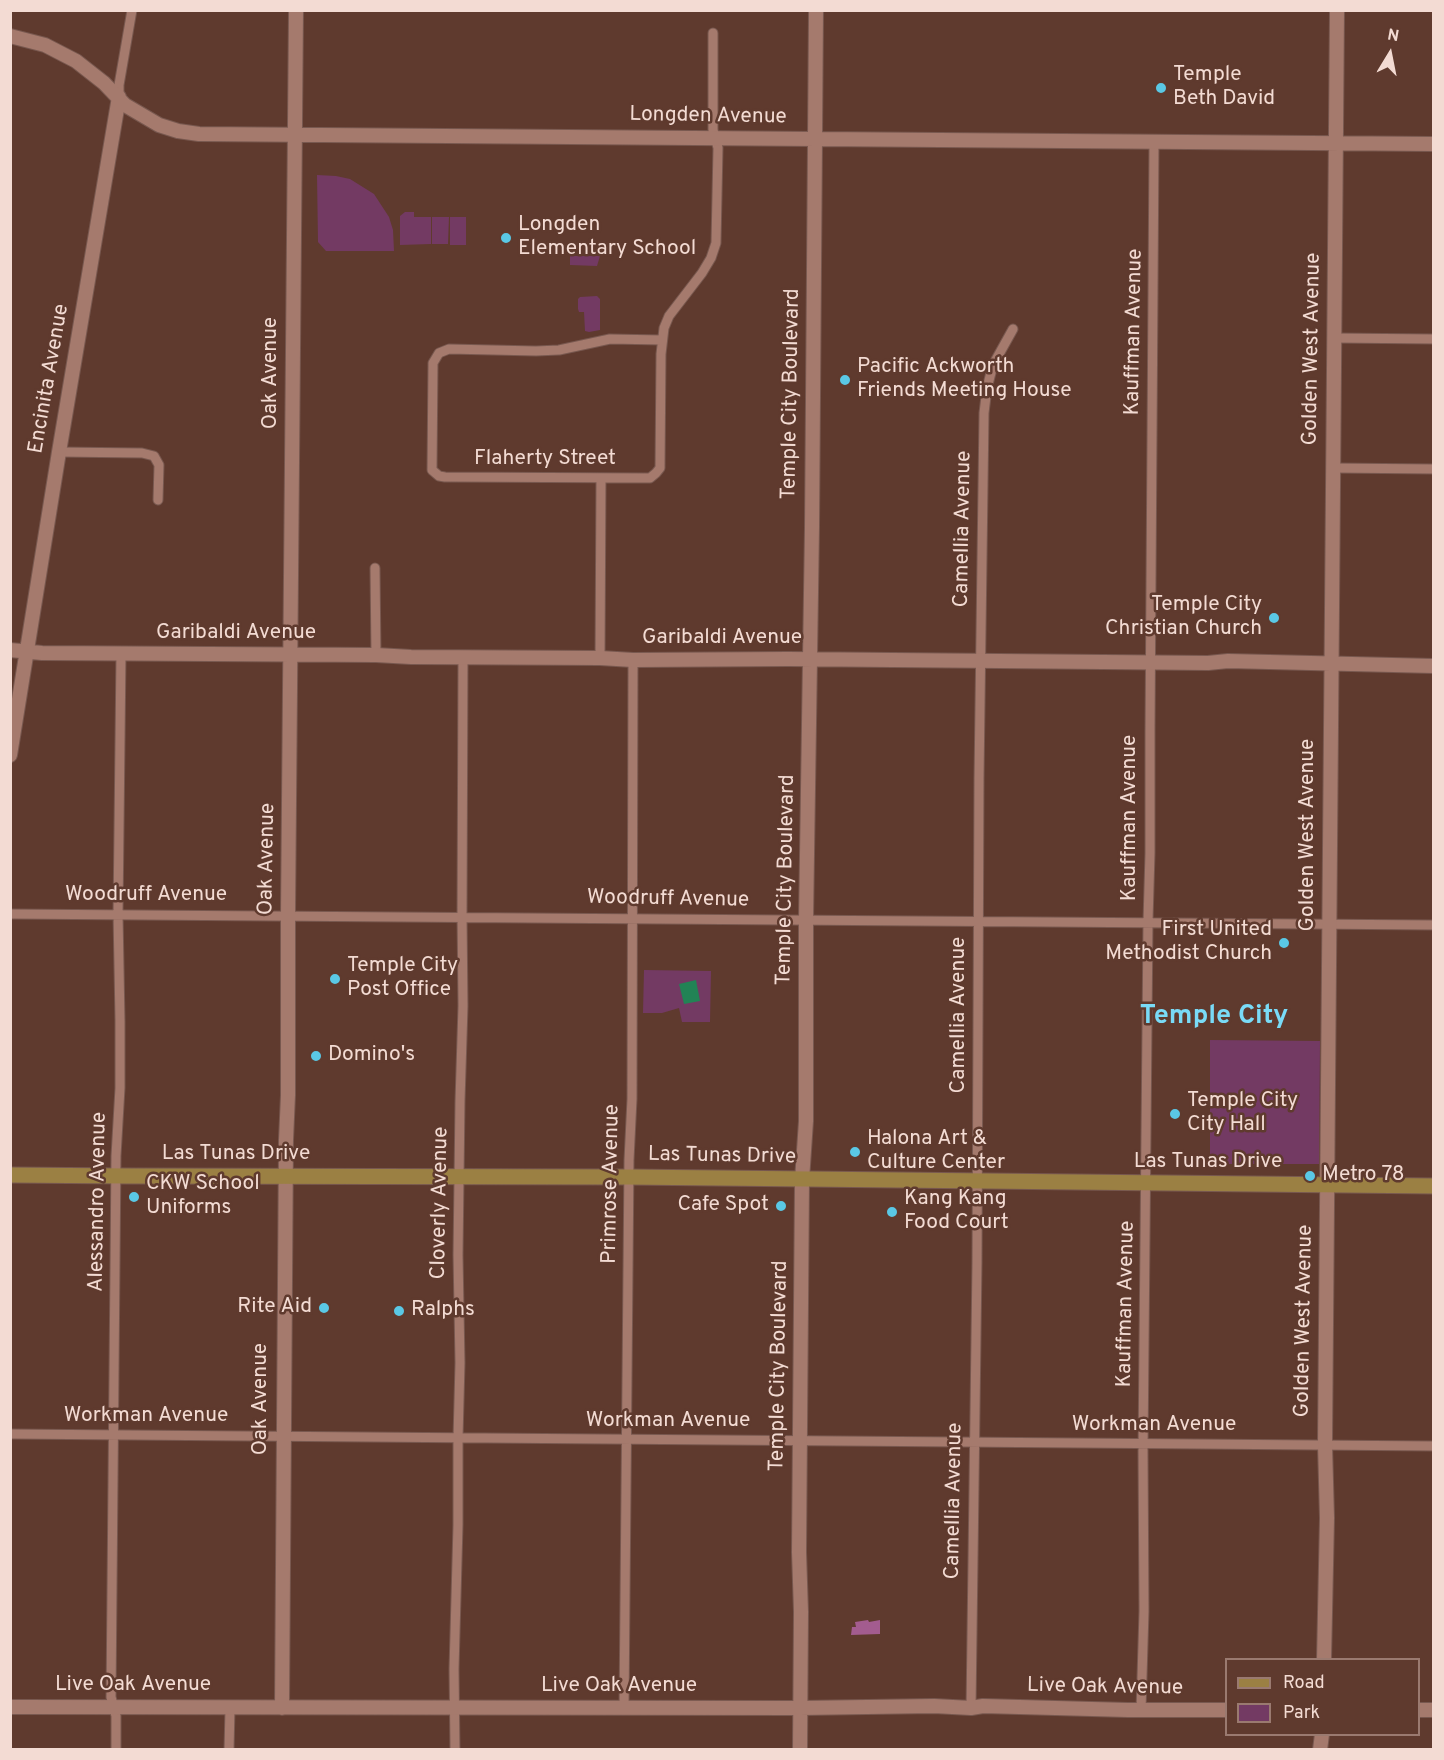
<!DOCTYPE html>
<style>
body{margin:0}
#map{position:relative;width:1444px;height:1760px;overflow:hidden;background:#5f3a2e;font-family:Overpass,sans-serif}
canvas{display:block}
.frame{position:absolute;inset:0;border:12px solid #f3dbd3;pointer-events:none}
.legend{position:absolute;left:1225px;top:1658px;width:195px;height:78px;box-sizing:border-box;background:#5f3a2e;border:2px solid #9a7a70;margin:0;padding:8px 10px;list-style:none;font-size:18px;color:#f3dbd3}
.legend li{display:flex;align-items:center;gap:12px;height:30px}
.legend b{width:30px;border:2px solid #9a7a70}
.north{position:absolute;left:1360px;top:24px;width:60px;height:60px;-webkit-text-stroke:4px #5f3a2e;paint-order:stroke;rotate:10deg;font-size:16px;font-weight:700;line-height:24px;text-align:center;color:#f3dbd3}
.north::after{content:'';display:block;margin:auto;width:21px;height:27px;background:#f3dbd3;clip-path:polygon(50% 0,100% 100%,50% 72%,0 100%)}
</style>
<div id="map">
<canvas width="1444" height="1760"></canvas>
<div class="frame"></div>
<ul class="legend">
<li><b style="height:8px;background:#9b8043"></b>Road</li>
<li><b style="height:16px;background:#733a63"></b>Park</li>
</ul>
<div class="north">N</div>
</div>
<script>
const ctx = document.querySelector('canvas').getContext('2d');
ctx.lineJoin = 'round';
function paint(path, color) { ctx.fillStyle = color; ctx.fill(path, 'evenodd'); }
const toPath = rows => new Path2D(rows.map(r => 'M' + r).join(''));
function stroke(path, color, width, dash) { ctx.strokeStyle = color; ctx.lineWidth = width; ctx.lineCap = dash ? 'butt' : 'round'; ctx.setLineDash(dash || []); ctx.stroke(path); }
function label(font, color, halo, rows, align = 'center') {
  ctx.font = font + ' Overpass,sans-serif'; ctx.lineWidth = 5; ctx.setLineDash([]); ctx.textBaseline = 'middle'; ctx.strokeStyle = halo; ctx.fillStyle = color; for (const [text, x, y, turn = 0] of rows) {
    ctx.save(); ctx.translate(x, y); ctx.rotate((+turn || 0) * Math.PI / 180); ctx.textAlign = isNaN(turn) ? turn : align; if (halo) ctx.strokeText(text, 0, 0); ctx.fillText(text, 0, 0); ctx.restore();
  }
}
paint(toPath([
 [317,175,336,176,350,179,374,194,389,217,393,230,394,251,326,251,318,242],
 [405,212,414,212,414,217,431,217,431,244,400,245,400,216],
 [432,217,449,217,448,244,432,244],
 [450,217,466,217,466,245,450,245],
 [570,256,600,256,597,266,570,265],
 [597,296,600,299,600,330,589,332,585,331,584,312,579,312,578,309,578,299,580,297],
 [644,970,711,971,710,1022,682,1022,679,1008,662,1013,643,1013],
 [1210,1040,1320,1041,1319,1164,1210,1164]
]), '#733a63');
paint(toPath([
 [868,1620,869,1622,880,1620,880,1634,851,1635,852,1627,856,1627,855,1622]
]), '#a35c8f');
paint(toPath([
 [696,980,700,1001,684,1004,679,984]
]), '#228355');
const street = toPath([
 [119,97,119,85,132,10],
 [1334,338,1434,339],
 [662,340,610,339,559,350,536,351,449,349,439,353,433,363,432,470,439,476,445,477,650,478,656,473,660,468,661,354,664,328,669,316,702,273,711,258,716,243,718,148,713,130,713,33],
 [59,452,142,453,154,456,159,465,158,500],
 [1333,468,1434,469],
 [375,568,376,655],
 [600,658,601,478],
 [10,914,1434,925],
 [10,1434,1434,1446],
 [624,1708,629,1160,632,1099,633,660],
 [971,1708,977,1263,979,778,984,413,987,388,993,365,1013,329],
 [1141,1710,1144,1611,1143,1451,1148,921,1150,853,1150,731,1154,142],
 [116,1750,116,1716,111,1697,116,1156,120,1088,120,1021,118,914,121,654],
 [229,1750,230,1708],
 [455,1750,454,1669,458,1525,458,1438,460,1363,458,1255,460,1101,463,1006,462,916,463,657]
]);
const secondary = toPath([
 [10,36,45,45,76,61,104,83,125,105,159,125,178,131,199,134,1434,144],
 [10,650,42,653,376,655,411,657,600,658,633,660,788,659,1208,663,1228,661,1434,666],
 [10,755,59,452,119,97],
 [1324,1660,1327,1518,1325,1445,1337,10],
 [10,1707,800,1708,934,1706,971,1708,983,1706,1128,1710,1226,1710],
 [282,1708,286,1140,288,1095,288,915,296,10],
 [1418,1710,1434,1710],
 [800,1750,801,1612,799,1552,802,1180,806,1121,806,920,812,527,816,10],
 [1320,1750,1322,1734]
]);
const primary = toPath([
 [10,1175,127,1176,629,1177,1434,1186]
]);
stroke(street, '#78584f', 11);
stroke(secondary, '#78584f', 16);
stroke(primary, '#78584f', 17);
stroke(street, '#a57a6d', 9);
stroke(secondary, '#a57a6d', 14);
stroke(primary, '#9b8043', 15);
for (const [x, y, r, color] of [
 [1161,88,6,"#5ac8e5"],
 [506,238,6,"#5ac8e5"],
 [845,380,6,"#5ac8e5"],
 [1274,618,6,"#5ac8e5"],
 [1284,943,6,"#5ac8e5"],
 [335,979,6,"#5ac8e5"],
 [316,1056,6,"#5ac8e5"],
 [1175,1114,6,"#5ac8e5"],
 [855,1152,6,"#5ac8e5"],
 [1310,1176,6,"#5ac8e5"],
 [134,1197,6,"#5ac8e5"],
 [781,1206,6,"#5ac8e5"],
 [892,1212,6,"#5ac8e5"],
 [324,1308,6,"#5ac8e5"],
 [399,1311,6,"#5ac8e5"]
]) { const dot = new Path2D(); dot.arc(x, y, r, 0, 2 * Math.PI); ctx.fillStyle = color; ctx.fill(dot); stroke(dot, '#5f3a2e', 2); }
label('21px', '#f3dbd3', '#5f3a2e', [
 ["Temple",1173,76],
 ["Beth David",1173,100],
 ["Longden",518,226],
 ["Elementary School",518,250],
 ["Pacific Ackworth",857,368],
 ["Friends Meeting House",857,392],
 ["Temple City",1262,606,"right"],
 ["Christian Church",1262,630,"right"],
 ["First United",1272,931,"right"],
 ["Methodist Church",1272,955,"right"],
 ["Temple City",347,967],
 ["Post Office",347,991],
 ["Domino's",328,1056],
 ["Temple City",1187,1102],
 ["City Hall",1187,1126],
 ["Halona Art &",867,1140],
 ["Culture Center",867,1164],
 ["Metro 78",1322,1176],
 ["CKW School",146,1185],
 ["Uniforms",146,1209],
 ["Kang Kang",904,1200],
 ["Food Court",904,1224],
 ["Cafe Spot",769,1206,"right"],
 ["Rite Aid",312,1308,"right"],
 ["Ralphs",411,1311]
], 'left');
label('21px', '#f3dbd3', '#5f3a2e', [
 ["Longden Avenue",708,117,1],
 ["Kauffman Avenue",1135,332,-89],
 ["Golden West Avenue",1313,349,-89],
 ["Oak Avenue",272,373,-90],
 ["Encinita Avenue",50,379,-80],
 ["Temple City Boulevard",792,394,-89],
 ["Flaherty Street",545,460],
 ["Camellia Avenue",964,529,-89],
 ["Garibaldi Avenue",236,634],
 ["Garibaldi Avenue",722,639],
 ["Kauffman Avenue",1131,818,-90],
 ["Golden West Avenue",1309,835,-90],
 ["Oak Avenue",268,859,-89],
 ["Temple City Boulevard",787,880,-89],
 ["Woodruff Avenue",146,896],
 ["Woodruff Avenue",668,900,1],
 ["Camellia Avenue",960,1015,-90],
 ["Las Tunas Drive",236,1155],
 ["Las Tunas Drive",722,1157,1],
 ["Las Tunas Drive",1208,1163],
 ["Primrose Avenue",612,1184,-89],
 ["Alessandro Avenue",99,1202,-89],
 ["Cloverly Avenue",441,1203,-89],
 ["Kauffman Avenue",1127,1304,-89],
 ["Golden West Avenue",1305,1321,-89],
 ["Temple City Boulevard",780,1366,-89],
 ["Oak Avenue",262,1399,-90],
 ["Workman Avenue",146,1417],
 ["Workman Avenue",668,1422],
 ["Workman Avenue",1154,1426],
 ["Camellia Avenue",955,1501,-89],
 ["Live Oak Avenue",133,1686],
 ["Live Oak Avenue",619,1687],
 ["Live Oak Avenue",1105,1688,1]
]);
label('bold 27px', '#79dbf7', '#5f3a2e', [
 ["Temple City",1214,1018]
]);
</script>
